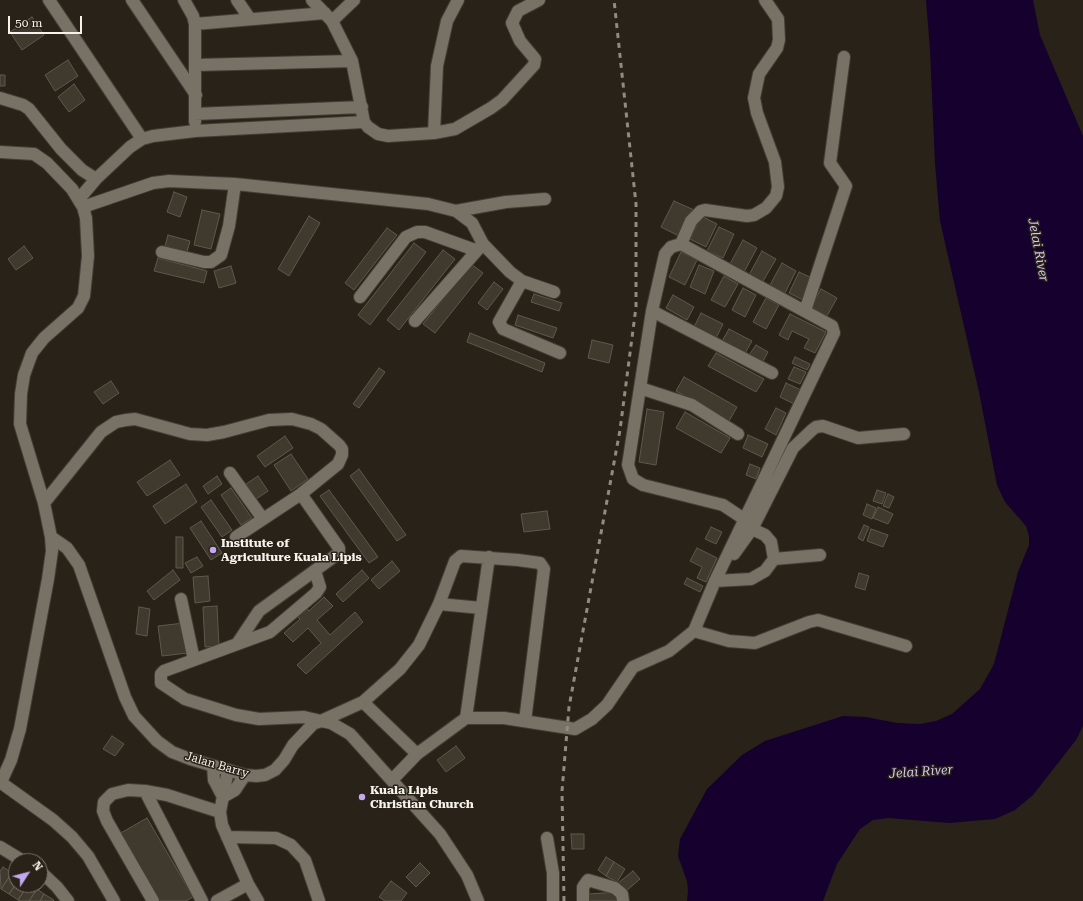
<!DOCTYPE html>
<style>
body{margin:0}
#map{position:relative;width:1083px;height:901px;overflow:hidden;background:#282218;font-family:"Roboto Serif",serif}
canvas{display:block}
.north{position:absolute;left:8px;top:853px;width:40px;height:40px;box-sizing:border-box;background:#282218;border:1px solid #7a756d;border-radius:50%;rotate:54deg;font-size:11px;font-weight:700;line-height:16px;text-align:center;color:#f6f2ec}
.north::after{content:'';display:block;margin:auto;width:14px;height:18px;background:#c4a7f1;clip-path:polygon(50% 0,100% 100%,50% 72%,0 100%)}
.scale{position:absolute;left:8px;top:16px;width:74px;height:18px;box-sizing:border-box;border:2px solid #f6f2ec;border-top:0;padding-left:5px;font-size:12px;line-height:14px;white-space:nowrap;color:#f6f2ec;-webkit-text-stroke:3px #282218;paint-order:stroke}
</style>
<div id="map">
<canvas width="1083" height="901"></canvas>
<div class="north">N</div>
<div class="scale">50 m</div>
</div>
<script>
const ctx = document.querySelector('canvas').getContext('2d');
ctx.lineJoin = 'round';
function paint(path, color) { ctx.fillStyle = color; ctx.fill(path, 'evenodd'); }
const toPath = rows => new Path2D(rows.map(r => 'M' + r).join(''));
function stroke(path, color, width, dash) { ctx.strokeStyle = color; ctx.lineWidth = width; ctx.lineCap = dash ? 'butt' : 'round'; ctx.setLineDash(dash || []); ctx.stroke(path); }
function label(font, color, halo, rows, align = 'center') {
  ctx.font = font + ' "Roboto Serif",serif'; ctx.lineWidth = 3; ctx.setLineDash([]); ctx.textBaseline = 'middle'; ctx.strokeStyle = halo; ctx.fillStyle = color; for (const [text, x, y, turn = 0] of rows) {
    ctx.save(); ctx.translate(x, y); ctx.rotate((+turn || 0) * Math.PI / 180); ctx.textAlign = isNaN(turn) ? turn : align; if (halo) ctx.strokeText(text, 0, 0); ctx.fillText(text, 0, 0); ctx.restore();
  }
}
paint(toPath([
 [926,0,1033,0,1040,35,1083,136,1083,726,1076,740,1033,795,1015,810,995,819,949,823,888,818,873,820,860,829,837,864,823,901,687,901,688,891,687,881,678,856,680,839,707,789,742,755,765,741,843,716,866,717,897,723,920,724,936,721,952,714,980,689,994,664,1018,572,1029,545,1029,536,1026,526,1005,502,997,485,979,392,940,221,935,164,930,50]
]), '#16002e');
const building = toPath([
 [32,17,44,35,22,50,10,32,32,17],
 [68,60,78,76,55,91,45,75,68,60],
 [0,75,5,75,5,86,0,86,0,75],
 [74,84,85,100,69,112,58,97,74,84],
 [174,192,187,197,180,217,167,212,174,192],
 [674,201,694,210,681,237,661,227,674,201],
 [202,210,220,214,211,249,194,245,202,210],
 [309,216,320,223,289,276,278,269,309,216],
 [701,216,717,224,706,247,690,239,701,216],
 [719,227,734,234,723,258,707,251,719,227],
 [387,228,397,235,354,290,345,283,387,228],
 [168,235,190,241,187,252,165,246,168,235],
 [743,240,757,248,744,272,730,264,743,240],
 [414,243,426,252,370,325,358,315,414,243],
 [24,246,33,258,16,270,8,259,24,246],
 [443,250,455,259,399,330,387,320,443,250],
 [762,251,776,259,762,283,749,275,762,251],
 [681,252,697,260,685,285,669,277,681,252],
 [158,258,207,271,204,283,154,271,158,258],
 [782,263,796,271,785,293,770,285,782,263],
 [471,264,483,273,435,333,423,324,471,264],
 [699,265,714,271,705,294,690,287,699,265],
 [231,266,236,283,219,288,214,271,231,266],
 [799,272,814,279,803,300,789,293,799,272],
 [724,276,738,284,725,307,711,300,724,276],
 [494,282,503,289,487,310,478,303,494,282],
 [743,288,756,295,745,317,732,310,743,288],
 [821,289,837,298,827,316,811,307,821,289],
 [534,294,562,303,559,311,531,302,534,294],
 [673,295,694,307,687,320,666,308,673,295],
 [766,298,779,305,766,329,753,322,766,298],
 [701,313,723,324,716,338,694,327,701,313],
 [790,314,826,332,815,353,804,348,809,339,792,331,788,340,779,335,790,314],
 [518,315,557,328,553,338,515,325,518,315],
 [729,329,752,341,744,355,721,343,729,329],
 [470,333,545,363,542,372,467,342,470,333],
 [592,340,613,345,609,363,588,358,592,340],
 [756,345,768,352,762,363,749,355,756,345],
 [716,353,764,379,756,392,708,366,716,353],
 [795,357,810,364,807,370,792,363,795,357],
 [794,367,806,372,800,384,788,379,794,367],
 [379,368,385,372,359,408,353,404,379,368],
 [684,377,737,407,729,421,676,391,684,377],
 [111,381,119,393,103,404,94,392,111,381],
 [786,383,801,390,794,404,780,397,786,383],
 [776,408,786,413,776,435,765,429,776,408],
 [647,409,664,412,656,465,639,462,647,409],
 [685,412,730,438,721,453,676,428,685,412],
 [748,435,768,444,762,457,743,448,748,435],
 [285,436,293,448,265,467,257,456,285,436],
 [291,454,308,479,291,491,274,465,291,454],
 [170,460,180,475,147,496,137,482,170,460],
 [750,464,760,468,756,479,746,475,750,464],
 [359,469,406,535,397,541,350,476,359,469],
 [217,476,222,484,208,494,203,486,217,476],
 [258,476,268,491,256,499,246,484,258,476],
 [186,484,197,502,165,524,153,506,186,484],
 [231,488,252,518,241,525,221,495,231,488],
 [329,490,378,557,369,563,320,496,329,490],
 [877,490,886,493,882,504,873,501,877,490],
 [888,494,894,497,889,508,883,506,888,494],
 [211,500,232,530,222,537,201,507,211,500],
 [867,504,876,508,872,519,863,515,867,504],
 [878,507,893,514,888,524,873,518,878,507],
 [547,511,550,529,524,532,521,514,547,511],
 [201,521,222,553,211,560,190,528,201,521],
 [864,525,869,527,863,541,858,538,864,525],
 [711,527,722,532,716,544,705,539,711,527],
 [871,529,888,535,883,547,867,541,871,529],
 [176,537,183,537,183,568,176,568,176,537],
 [697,548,717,558,706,582,697,578,702,567,690,561,697,548],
 [197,557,203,566,191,573,185,563,197,557],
 [392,561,400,571,379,589,371,580,392,561],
 [173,570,180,580,154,600,147,591,173,570],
 [362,570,369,578,343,602,336,594,362,570],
 [859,573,869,576,865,590,855,587,859,573],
 [208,576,210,601,195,603,193,577,208,576],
 [687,578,703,586,700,592,684,584,687,578],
 [324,597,333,606,317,620,330,635,355,612,363,622,306,674,297,665,321,643,308,628,293,642,284,633,300,619,295,614,304,606,309,611,324,597],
 [217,606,219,646,205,647,203,607,217,606],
 [139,607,150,609,147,636,136,634,139,607],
 [184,623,188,653,162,656,158,626,184,623],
 [112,736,124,744,115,756,103,749,112,736],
 [456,746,465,758,446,772,437,760,456,746],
 [147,818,193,897,186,901,158,901,119,834,147,818],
 [571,834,584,834,584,849,572,849,571,834],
 [606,857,614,862,606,876,598,870,606,857],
 [614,862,625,869,617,882,606,876,614,862],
 [420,863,430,873,416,887,406,877,420,863],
 [3,867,12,873,1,889,0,871,3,867],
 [633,871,640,879,625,892,618,883,633,871],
 [12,873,16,876,16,884,9,894,1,889,12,873],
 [391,881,407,893,401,901,385,901,379,897,391,881],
 [16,884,28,885,18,900,9,894,16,884],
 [28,885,37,889,29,901,20,901,18,900,28,885],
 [37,889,44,894,40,901,29,901,37,889],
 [619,892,619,901,589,901,588,894,619,892],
 [44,894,54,900,53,901,40,901,44,894]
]);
paint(building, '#3f392e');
stroke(building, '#5e584d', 1);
const minor = toPath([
 [49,0,142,139],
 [132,0,196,95],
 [184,0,193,16,195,24,195,122],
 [237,0,250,19],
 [312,0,332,21,352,61,364,122,368,127,378,134,388,136,434,133,455,129,491,108,502,100,534,65,535,59,520,41,512,23,518,11,539,0],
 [332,21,354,0],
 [195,24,325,13],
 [196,65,352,61],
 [0,98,23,105,29,109,61,149,82,170,96,179],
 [195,114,362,107],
 [434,133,437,66,447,21,458,0],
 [0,152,34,154,47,163,72,189,83,207,86,218,88,256,84,296,78,308,44,338,32,353,24,375,21,394,20,424,44,503,51,537,52,551,48,579,20,729,11,760,1,782],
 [79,199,96,179,130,147,142,139,153,136,195,131,364,122],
 [83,207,153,183,169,181,235,184,428,204,456,211,472,223,483,244,510,272,522,281,554,292],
 [456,211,506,202,545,199],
 [681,244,691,221,701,211,705,210,747,216,754,215,766,208,776,196,778,187,775,162,757,113,754,98,759,74,777,48,779,40,778,19,765,0],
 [162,252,204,262,211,262,221,255,229,226,235,184],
 [522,281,499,322,503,329,560,353],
 [360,297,406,237,417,232,425,232,475,250],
 [652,311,772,373],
 [805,311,846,186,830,163,844,57],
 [415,321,481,246],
 [640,388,692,405,738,434],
 [230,473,263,519],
 [44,503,101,432,116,422,126,420,135,419,190,434,207,435,224,432,269,420,292,419,311,424,321,429,339,445,342,449,342,455,338,464,301,494,236,537],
 [51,537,67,548,79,565,125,697,134,716,157,741,172,752,190,759,245,775,256,776,265,775,275,770,284,760,293,745,313,724,321,721,331,723,350,734,440,834,467,875,478,901],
 [734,554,752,529,793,448,812,430,816,427,823,426,858,438,904,434],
 [774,559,820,555],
 [315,571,320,587,316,593,270,632,164,671,161,674,161,683,185,699,236,715,259,719,304,717,321,721,363,702,400,669,419,645,439,604,455,561,461,556,518,560,540,563,544,569,525,721],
 [715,581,751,579,765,571,774,559,771,542,765,535,752,529],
 [181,599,194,660],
 [439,604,481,608],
 [694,631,729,641,755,643,809,622,818,620,906,646],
 [237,644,259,611,339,553,339,548,301,494],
 [363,702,417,754],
 [466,718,489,557],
 [213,766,214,780,223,797],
 [228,770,220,812,222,825,248,884,258,901],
 [392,780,417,754,466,718,504,718,575,729,592,719,607,705,633,667,669,651,694,631,715,581,834,333,832,326,681,244,671,247,665,254,652,311,628,465,633,479,643,485,723,505,744,519],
 [0,782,53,820,72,837,88,856,114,901],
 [145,791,202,901],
 [223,797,235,790,245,775],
 [227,837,276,838,291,845,305,860,319,901],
 [547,838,553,873,553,901],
 [0,847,23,861],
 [40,871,57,887,68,901],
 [153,901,107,821,103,811,104,802,112,794,128,790,145,791,167,795,220,812],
 [217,901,248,884],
 [583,901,583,887,588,880,615,888,622,894,623,901]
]);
stroke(minor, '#433e37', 14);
stroke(minor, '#787165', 12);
stroke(toPath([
 [564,901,562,791,569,707,620,430,636,307,636,204,614,0]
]), '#908b83', 3, [5, 5]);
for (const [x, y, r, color] of [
 [213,550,4,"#c4a7f1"],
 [362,797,4,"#c4a7f1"]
]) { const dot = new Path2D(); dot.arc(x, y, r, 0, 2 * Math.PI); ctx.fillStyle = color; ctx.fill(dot); stroke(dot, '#282218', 1.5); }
label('bold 12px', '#f6f2ec', '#282218', [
 ["Institute of",221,543],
 ["Agriculture Kuala Lipis",221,557],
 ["Kuala Lipis",370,790],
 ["Christian Church",370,804]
], 'left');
label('12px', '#f6f2ec', '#282218', [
 ["Jalan Barry",217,765,16]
]);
label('italic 13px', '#d4c5ef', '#282218', [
 ["Jelai River",1038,250,79],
 ["Jelai River",921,772,-4]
]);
</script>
